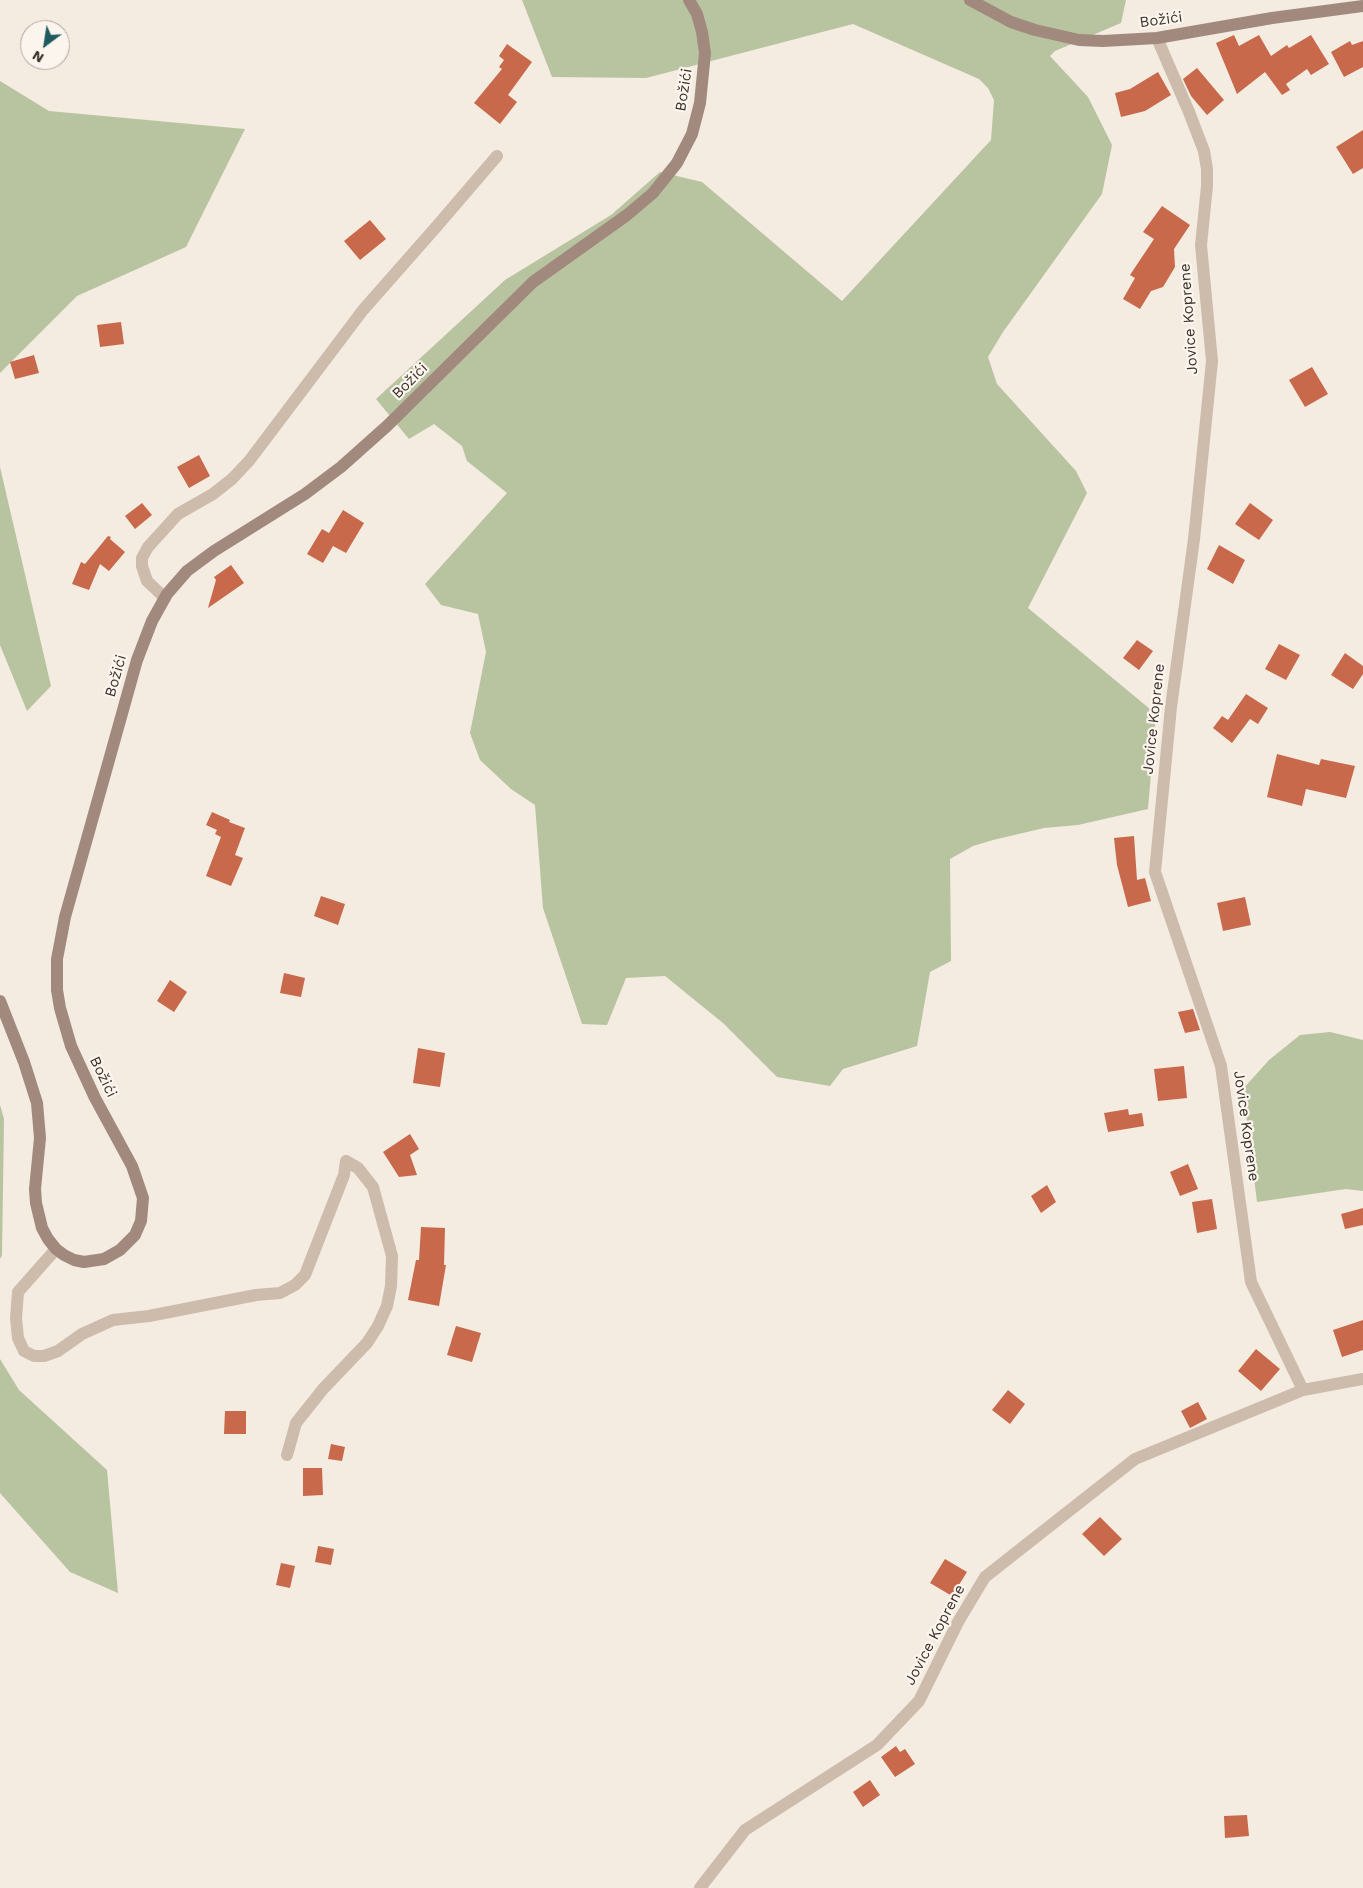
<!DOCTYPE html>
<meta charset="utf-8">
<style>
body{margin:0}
#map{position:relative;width:1363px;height:1888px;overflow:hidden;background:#f4ebe1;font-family:"Work Sans",sans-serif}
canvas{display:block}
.north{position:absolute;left:20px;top:20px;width:50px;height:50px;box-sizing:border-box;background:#fbf5ee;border:1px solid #aea6a0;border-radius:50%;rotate:211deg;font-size:14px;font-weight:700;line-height:20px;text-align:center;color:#3b302b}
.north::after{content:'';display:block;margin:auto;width:18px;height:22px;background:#1f5a5e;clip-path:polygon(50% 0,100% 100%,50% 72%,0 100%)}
</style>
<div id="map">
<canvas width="1363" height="1888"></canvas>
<div class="north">N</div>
</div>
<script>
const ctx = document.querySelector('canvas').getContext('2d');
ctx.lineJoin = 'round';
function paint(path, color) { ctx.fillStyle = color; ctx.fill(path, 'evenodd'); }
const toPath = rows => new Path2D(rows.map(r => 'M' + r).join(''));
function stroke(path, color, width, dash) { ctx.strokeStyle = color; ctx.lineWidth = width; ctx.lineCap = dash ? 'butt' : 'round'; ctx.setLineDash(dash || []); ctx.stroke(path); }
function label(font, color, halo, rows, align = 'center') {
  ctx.font = font + ' "Work Sans",sans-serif'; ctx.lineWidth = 4.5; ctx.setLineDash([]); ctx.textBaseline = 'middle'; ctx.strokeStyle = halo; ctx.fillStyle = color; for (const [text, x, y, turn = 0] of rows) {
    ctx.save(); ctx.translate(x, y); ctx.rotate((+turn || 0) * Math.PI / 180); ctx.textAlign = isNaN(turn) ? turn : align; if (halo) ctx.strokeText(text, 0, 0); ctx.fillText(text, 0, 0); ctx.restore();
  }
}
paint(toPath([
 [522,0,1126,0,1121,23,1055,51,1050,56,1088,97,1112,145,1102,194,1003,332,988,357,997,384,1076,471,1087,493,1028,608,1156,714,1148,809,1078,825,1044,828,993,840,973,846,950,859,951,961,930,972,917,1046,843,1069,830,1086,777,1077,723,1023,665,976,626,978,607,1025,582,1024,543,908,535,805,511,789,480,760,470,733,486,652,478,614,441,605,425,584,507,493,467,461,462,446,434,424,409,439,376,399,505,280,611,215,660,172,702,182,842,301,991,140,994,100,988,88,979,79,853,24,646,78,552,77],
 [0,81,49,111,245,129,186,247,77,296,0,373],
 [0,467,51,686,27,711,0,645],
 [1330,1032,1363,1040,1363,1191,1346,1189,1257,1202,1243,1089,1269,1060,1300,1035],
 [0,1105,4,1119,2,1255,0,1259],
 [0,1359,19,1390,107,1470,118,1593,70,1572,0,1493]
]), '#b8c4a0');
paint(toPath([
 [1234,35,1239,46,1259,35,1271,56,1287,45,1289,48,1311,35,1329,64,1311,75,1307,69,1286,84,1290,90,1282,95,1265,72,1237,94,1216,43],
 [1350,41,1352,45,1363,41,1363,67,1344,77,1331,52],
 [507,44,532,62,508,95,517,102,500,124,474,103,502,69,499,67,504,60,499,56],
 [1197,68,1224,100,1207,115,1191,96,1183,79],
 [1158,72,1171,95,1145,111,1121,117,1115,93,1130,89],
 [1363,130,1363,168,1353,174,1336,147],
 [1162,206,1190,225,1174,249,1175,267,1163,287,1151,291,1140,309,1123,299,1135,278,1130,275,1154,239,1143,232],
 [370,220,386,239,360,260,344,241],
 [121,322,124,344,100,347,97,325],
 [34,355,39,373,15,379,10,362],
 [1312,367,1328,394,1305,407,1289,380],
 [199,455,210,476,189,488,177,467],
 [142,503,152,515,135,529,125,516],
 [1250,503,1273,520,1259,540,1235,524],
 [343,510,364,523,346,553,333,546,323,563,307,554,322,529,329,533],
 [108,536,111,537,110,539,125,552,109,571,100,564,89,590,72,584,81,562,85,564],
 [1219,545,1245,560,1233,584,1207,569],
 [231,565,244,583,208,608,216,580,214,577],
 [1137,640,1153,651,1139,670,1123,658],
 [1279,644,1300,655,1286,680,1265,669],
 [1345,653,1363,666,1363,674,1353,689,1331,675],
 [1246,694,1268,708,1258,724,1250,719,1232,743,1213,728,1222,716,1228,720],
 [1277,754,1319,765,1321,759,1355,766,1346,798,1306,789,1302,806,1267,797],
 [212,812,230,820,229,822,245,828,235,855,243,858,231,886,206,876,221,837,215,834,217,830,206,825],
 [1134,836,1137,880,1145,878,1151,901,1128,907,1117,865,1114,838],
 [321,896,345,904,338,925,314,916],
 [1245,897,1251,925,1223,931,1217,903],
 [284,973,305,978,301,997,280,993],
 [170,980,187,992,174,1012,157,1001],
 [1193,1009,1200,1030,1185,1033,1178,1012],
 [418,1048,445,1053,440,1087,413,1083],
 [1184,1066,1187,1098,1158,1101,1154,1069],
 [1128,1109,1129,1115,1142,1113,1144,1126,1108,1132,1104,1113],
 [410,1134,419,1149,410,1155,417,1175,399,1177,383,1152],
 [1188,1164,1198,1189,1180,1196,1170,1172],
 [1047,1185,1056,1202,1041,1213,1031,1196],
 [1212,1199,1217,1229,1197,1233,1192,1202],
 [1363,1208,1363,1225,1345,1229,1341,1214],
 [421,1227,445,1228,444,1265,446,1265,439,1306,408,1300,416,1260,419,1260],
 [1363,1320,1363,1350,1342,1357,1333,1330],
 [456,1326,481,1333,472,1362,447,1355],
 [1256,1349,1280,1369,1261,1391,1238,1371],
 [1008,1390,1025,1404,1010,1424,992,1410],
 [1198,1402,1207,1419,1190,1428,1181,1411],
 [225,1411,246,1411,246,1434,224,1434],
 [331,1444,345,1447,342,1461,328,1459],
 [303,1468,322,1468,323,1495,303,1496],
 [1100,1517,1122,1539,1104,1556,1082,1534],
 [318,1546,334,1549,331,1565,315,1562],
 [945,1559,967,1572,952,1596,930,1583],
 [281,1563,295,1566,290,1588,276,1585],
 [896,1746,900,1752,905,1749,915,1764,895,1777,881,1757],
 [870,1780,880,1795,863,1807,853,1792],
 [1247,1815,1249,1836,1225,1838,1224,1816]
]), '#c8694b');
stroke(toPath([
 [1157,38,1189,112,1204,151,1207,169,1207,186,1201,245,1212,361,1194,539,1171,707,1155,872,1221,1066,1251,1282,1303,1390],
 [165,598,147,581,142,566,142,558,148,547,178,514,213,494,232,479,249,461,363,310,437,226,497,156],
 [56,1249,18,1292,16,1318,18,1338,24,1351,34,1356,44,1356,58,1351,82,1334,113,1320,149,1316,256,1295,280,1293,295,1285,305,1275,344,1175,346,1161,358,1168,373,1187,392,1256,391,1286,387,1306,378,1326,367,1343,323,1389,296,1423,287,1455],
 [700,1888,745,1830,877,1745,919,1701,958,1622,985,1577,1135,1459,1303,1390,1363,1379]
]), '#cdbbac', 12);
stroke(toPath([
 [970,0,1011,22,1035,30,1079,40,1103,41,1157,38,1272,18,1363,6],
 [0,1001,24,1062,37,1103,40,1138,35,1189,36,1203,42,1228,48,1239,56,1249,64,1255,74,1260,84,1262,104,1259,120,1250,135,1235,141,1221,143,1198,132,1166,95,1098,71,1046,60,1008,57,990,57,959,65,917,111,753,137,660,152,621,167,594,187,571,214,551,305,494,341,467,387,426,533,282,627,215,653,193,677,163,692,134,700,103,705,53,702,32,697,14,689,0]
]), '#a18a7d', 12);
label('15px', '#3b302b', '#fbf5ee', [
 ["Božići",1161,20,-8],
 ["Božići",684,90,-81],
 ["Jovice Koprene",1189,319,-94],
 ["Božići",410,381,-45],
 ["Božići",116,676,-74],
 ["Jovice Koprene",1154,719,-84],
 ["Božići",103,1077,64],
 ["Jovice Koprene",1246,1126,82],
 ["Jovice Koprene",935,1635,-62]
]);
</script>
